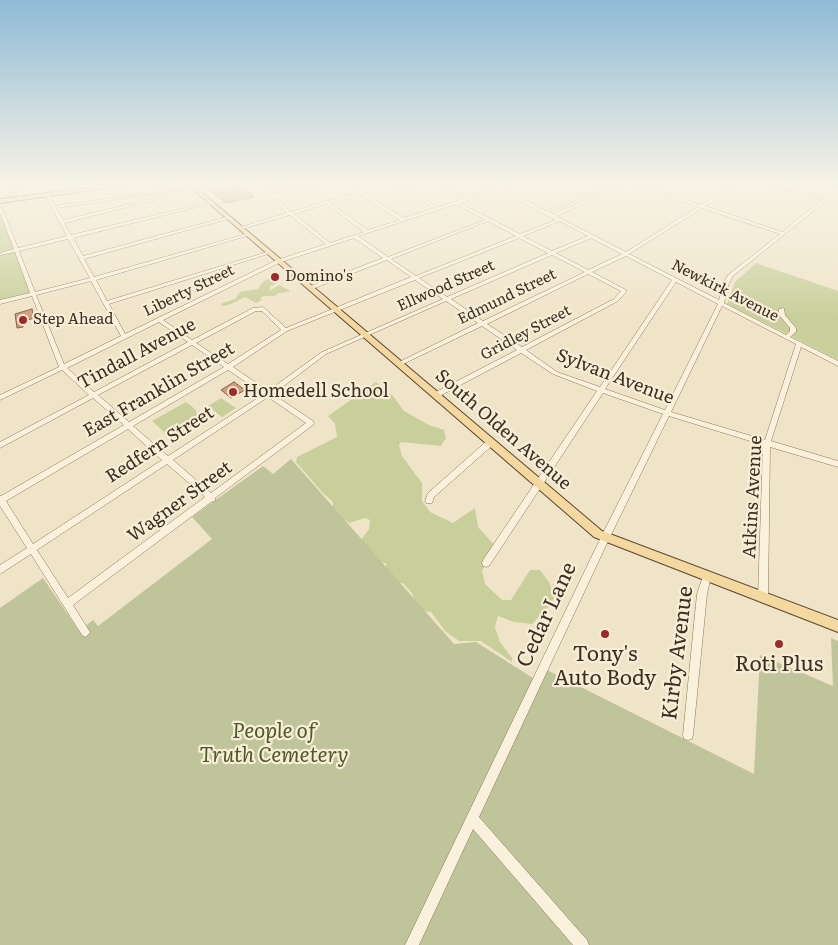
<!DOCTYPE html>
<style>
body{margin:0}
canvas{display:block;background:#f0e4c8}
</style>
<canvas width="838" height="945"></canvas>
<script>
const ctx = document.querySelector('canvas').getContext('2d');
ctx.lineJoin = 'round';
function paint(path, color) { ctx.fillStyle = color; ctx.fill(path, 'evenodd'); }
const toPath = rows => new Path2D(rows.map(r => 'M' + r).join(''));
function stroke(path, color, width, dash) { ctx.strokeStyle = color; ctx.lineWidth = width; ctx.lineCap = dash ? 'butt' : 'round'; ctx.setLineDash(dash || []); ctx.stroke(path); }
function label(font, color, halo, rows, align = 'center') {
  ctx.font = font + ' Literata,serif'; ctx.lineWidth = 4.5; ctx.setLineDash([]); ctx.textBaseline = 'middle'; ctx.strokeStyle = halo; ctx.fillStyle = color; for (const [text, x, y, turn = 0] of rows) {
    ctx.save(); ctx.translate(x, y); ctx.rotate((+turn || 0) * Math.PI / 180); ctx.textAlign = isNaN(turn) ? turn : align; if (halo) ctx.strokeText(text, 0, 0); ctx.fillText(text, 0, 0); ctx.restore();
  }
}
paint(toPath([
 [0,213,31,293,0,301],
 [756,263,838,291,838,360,727,304,735,282],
 [270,278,276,284,270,286,269,291,279,285,289,290,289,292,279,293,275,296,264,296,260,298,262,300,256,303,245,297,231,304,224,306,220,304,235,299,240,292,258,289,263,282],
 [376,382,393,396,404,411,429,425,444,430,446,438,441,446,401,442,399,445,402,456,422,483,422,501,430,512,453,523,475,508,478,527,495,546,489,561,482,570,485,584,502,600,511,600,530,570,540,570,549,582,554,597,552,603,532,624,514,622,498,616,495,627,500,642,512,658,512,662,481,641,459,641,445,631,431,612,422,611,416,605,412,593,403,583,390,582,386,575,386,563,375,562,358,544,369,529,370,520,365,518,349,523,346,520,338,519,333,513,333,502,322,492,296,462,297,457,337,437,335,424,328,416],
 [221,398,236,408,222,417,208,406],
 [186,402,196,410,197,420,188,433,174,441,152,421]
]), '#c9cf9b');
paint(toPath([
 [291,459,454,644,476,642,536,680,543,668,754,774,760,655,833,686,831,638,838,641,838,945,0,945,0,608,43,578,79,631,93,620,98,626,212,539,192,517,263,466,273,474]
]), '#bfc49a');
const building = toPath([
 [236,185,240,185,254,197,226,203,212,192,236,185],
 [32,309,34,318,22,322,23,327,17,328,15,314,32,309],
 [234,382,245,390,231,398,221,390,234,382]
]);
paint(building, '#cf9f7d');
stroke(building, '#8d5f41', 1);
const minor = toPath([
 [12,185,16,185,22,199,20,199,12,185],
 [67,185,71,185,74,193,72,193,67,185],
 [269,185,273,185,276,191,317,185,329,185,275,193,269,185],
 [350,185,354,185,356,188,404,218,434,208,394,185,399,185,438,207,465,198,441,185,446,185,468,197,496,188,491,185,496,185,500,187,511,185,503,188,546,211,605,185,611,185,549,212,553,214,622,185,628,185,556,216,626,252,698,207,633,185,640,185,701,205,733,185,738,185,705,206,782,232,821,200,770,185,777,185,824,199,838,188,838,191,733,276,729,283,724,303,786,335,790,331,790,328,779,315,779,309,784,308,785,315,796,328,796,332,790,337,838,361,838,366,801,347,771,441,838,461,838,467,770,447,768,597,766,600,763,601,760,600,758,597,763,445,669,416,609,539,479,817,587,940,589,945,573,945,473,829,419,945,405,945,602,535,663,414,603,393,489,566,486,567,483,566,482,563,483,560,597,391,553,374,521,353,438,397,434,397,433,395,434,393,517,350,482,326,401,365,397,365,397,363,478,323,446,301,326,354,273,394,313,421,314,423,313,425,215,498,215,501,211,502,73,605,88,629,90,632,88,635,85,637,82,635,31,554,0,574,0,565,27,548,0,506,0,496,1,496,124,425,93,398,0,448,0,442,89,395,62,370,0,400,0,395,59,367,32,296,0,304,0,300,30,293,15,252,0,255,0,253,14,249,0,213,0,207,2,208,18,248,67,236,45,195,47,194,49,195,55,206,193,187,195,188,56,208,63,220,169,195,171,196,64,223,71,235,211,202,213,203,73,238,83,256,227,217,231,218,84,259,94,277,246,234,250,235,96,280,107,301,267,252,271,253,109,304,125,334,277,260,326,244,290,215,242,229,238,228,287,213,279,206,277,200,279,200,282,204,291,212,324,202,315,196,315,194,317,194,327,201,357,193,353,190,350,185],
 [499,190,556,220,520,234,460,203,499,190],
 [360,195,400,220,368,230,330,203,360,195],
 [326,204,364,232,330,243,294,214,326,204],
 [456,204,485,220,388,257,358,236,456,204],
 [702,208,780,234,729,274,723,283,719,300,629,254,702,208],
 [488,221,516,236,416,276,391,259,488,221],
 [560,221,588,236,552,251,523,236,560,221],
 [354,238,383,258,308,287,308,289,312,289,387,260,411,277,286,328,263,307,253,308,192,340,163,320,281,262,354,238],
 [519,238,548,253,447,297,419,278,519,238],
 [591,238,622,254,588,270,556,253,591,238],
 [68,239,90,278,35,292,19,251,68,239],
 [552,255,585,272,483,321,451,299,552,255],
 [626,256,672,280,600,387,557,372,526,350,618,301,626,292,626,290,592,272,626,256],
 [588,274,621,291,614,299,522,347,487,324,588,274],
 [415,280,443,299,322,352,268,391,233,367,287,331,415,280],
 [91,281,121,336,64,364,36,295,91,281],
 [676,282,718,304,665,410,605,389,676,282],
 [722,306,796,344,765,440,671,412,722,306],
 [256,311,262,311,281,330,228,364,196,343,256,311],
 [159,322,188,342,94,392,67,368,159,322],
 [192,345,224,367,129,422,98,395,192,345],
 [228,370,264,394,168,456,133,426,228,370],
 [268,397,306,423,211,493,173,460,268,397],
 [128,429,162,460,33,544,6,501,128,429],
 [167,464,205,497,68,598,37,550,167,464],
 [491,439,495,442,494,444,434,497,432,503,426,503,425,501,428,493,488,440,491,439],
 [707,572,710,573,711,576,707,594,693,735,692,739,688,740,684,739,683,735,697,594,704,573,707,572]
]);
const major = toPath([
 [111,185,127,185,0,203,0,199,111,185],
 [188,185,193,185,602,531,838,620,838,632,594,537,188,185]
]);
stroke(minor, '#8d765c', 1);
stroke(major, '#5b4430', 2);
paint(minor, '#faf1dc');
paint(major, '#f3d9a0');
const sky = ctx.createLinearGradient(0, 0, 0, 318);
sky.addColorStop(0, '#8fbad6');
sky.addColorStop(0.58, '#f8f3e6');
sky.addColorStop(1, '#f8f3e600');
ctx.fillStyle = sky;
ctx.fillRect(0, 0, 838, 318);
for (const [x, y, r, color] of [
 [275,277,5,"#9e2a2b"],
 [23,320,5,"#9e2a2b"],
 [233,392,5,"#9e2a2b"],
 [605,634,5,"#9e2a2b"],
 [779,644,5,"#9e2a2b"]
]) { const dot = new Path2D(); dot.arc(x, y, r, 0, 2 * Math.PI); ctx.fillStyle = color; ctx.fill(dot); stroke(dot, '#f7eed8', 2); }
label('15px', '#3d2e20', '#f7eed8', [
 ["Domino's",285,277],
 ["Step Ahead",33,320]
], 'left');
label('15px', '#3d2e20', '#f7eed8', [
 ["Ellwood Street",446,286,-24],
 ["Liberty Street",189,291,-26],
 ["Newkirk Avenue",725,291,27],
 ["Edmund Street",507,297,-26],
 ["Gridley Street",526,333,-28]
]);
label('18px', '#3d2e20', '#f7eed8', [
 ["Tindall Avenue",137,354,-28],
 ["Sylvan Avenue",615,377,21],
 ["East Franklin Street",159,390,-30],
 ["South Olden Avenue",503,430,41],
 ["Redfern Street",160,445,-33],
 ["Atkins Avenue",753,497,-87],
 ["Wagner Street",180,502,-36]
]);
label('18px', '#3d2e20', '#f7eed8', [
 ["Homedell School",243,392]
], 'left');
label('21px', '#3d2e20', '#f7eed8', [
 ["Cedar Lane",547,615,-65],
 ["Kirby Avenue",678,653,-83]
]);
label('21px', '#3d2e20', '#f7eed8', [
 ["Tony's",605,655],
 ["Auto Body",605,679],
 ["Roti Plus",779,665]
]);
label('italic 21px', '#4d5a26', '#f7eed8', [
 ["People of",274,732],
 ["Truth Cemetery",274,756]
]);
</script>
